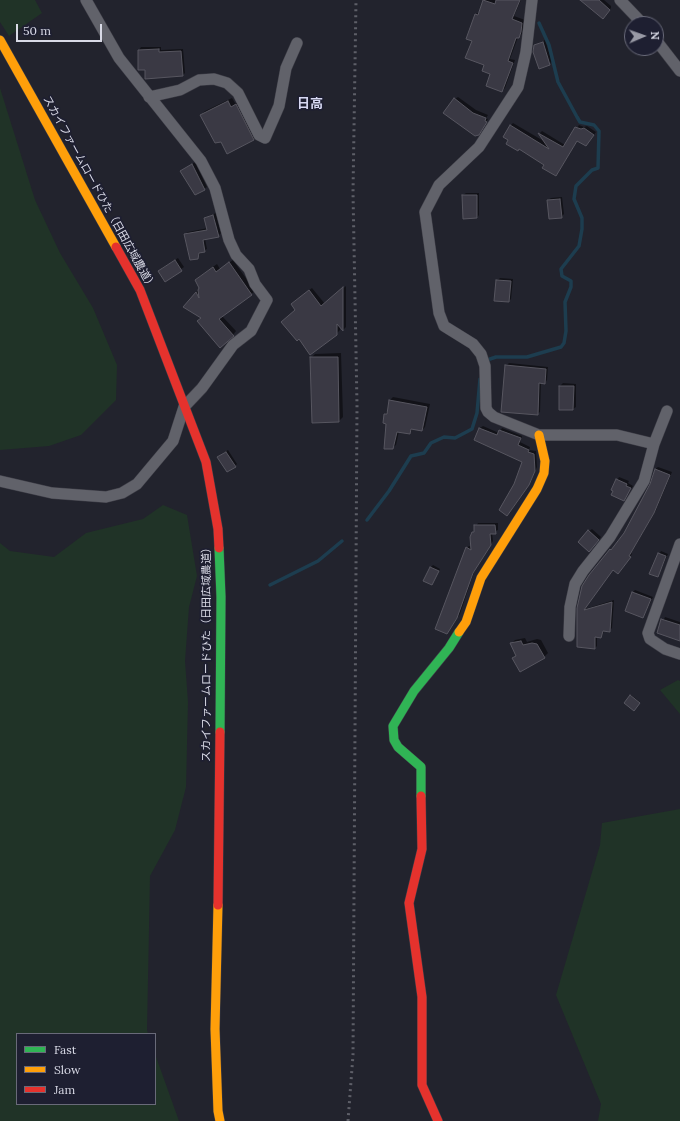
<!DOCTYPE html>
<meta charset="utf-8">
<style>
body{margin:0}
#map{position:relative;width:680px;height:1121px;overflow:hidden;background:#22232d;font-family:Lora,serif}
canvas{display:block}
.legend{position:absolute;left:16px;top:1033px;width:140px;height:72px;box-sizing:border-box;background:#1e1f31;border:1px solid #696a79;margin:0;padding:5px 7px;list-style:none;font-size:12px;color:#d9dae6}
.legend li{display:flex;align-items:center;gap:8px;height:20px}
.legend b{width:20px;border:1px solid #696a79}
.north{position:absolute;left:624px;top:16px;width:40px;height:40px;box-sizing:border-box;background:#1e1f31;border:1px solid #696a79;border-radius:50%;rotate:88deg;font-size:11px;font-weight:700;line-height:16px;text-align:center;color:#d9dae6}
.north::after{content:'';display:block;margin:auto;width:14px;height:18px;background:#999aa5;clip-path:polygon(50% 0,100% 100%,50% 72%,0 100%)}
.scale{position:absolute;left:16px;top:24px;width:86px;height:18px;box-sizing:border-box;border:2px solid #d9dae6;border-top:0;padding-left:5px;font-size:12px;line-height:14px;white-space:nowrap;color:#d9dae6;-webkit-text-stroke:3px #1e1f31;paint-order:stroke}
</style>
<div id="map">
<canvas width="680" height="1121"></canvas>
<ul class="legend">
<li><b style="height:5px;background:#30b455"></b>Fast</li>
<li><b style="height:5px;background:#ff9f0a"></b>Slow</li>
<li><b style="height:5px;background:#e5322d"></b>Jam</li>
</ul>
<div class="north">N</div>
<div class="scale">50 m</div>
</div>
<script>
const ctx = document.querySelector('canvas').getContext('2d');
ctx.lineJoin = 'round';
function paint(path, color) { ctx.fillStyle = color; ctx.fill(path, 'evenodd'); }
const toPath = rows => new Path2D(rows.map(r => 'M' + r).join(''));
function stroke(path, color, width, dash) { ctx.strokeStyle = color; ctx.lineWidth = width; ctx.lineCap = dash ? 'butt' : 'round'; ctx.setLineDash(dash || []); ctx.stroke(path); }
function label(font, color, halo, rows, align = 'center') {
  ctx.font = font + ' Lora,"Noto Sans JP",serif'; ctx.lineWidth = 3.5; ctx.setLineDash([]); ctx.textBaseline = 'middle'; ctx.strokeStyle = halo; ctx.fillStyle = color; for (const [text, x, y, turn = 0] of rows) {
    ctx.save(); ctx.translate(x, y); ctx.rotate((+turn || 0) * Math.PI / 180); ctx.textAlign = isNaN(turn) ? turn : align; if (halo) ctx.strokeText(text, 0, 0); ctx.fillText(text, 0, 0); ctx.restore();
  }
}
paint(toPath([
 [0,0,35,0,42,13,9,36,0,22],
 [0,88,35,200,60,253,93,308,117,365,116,400,81,435,49,446,0,450],
 [163,505,187,515,197,576,189,607,185,661,188,702,186,787,175,830,150,876,147,1030,148,1034,17,1034,17,1104,155,1104,155,1054,179,1121,0,1121,0,543,10,551,54,557,86,533,143,519],
 [678,680,680,681,680,714,660,690],
 [680,809,680,1121,598,1121,601,1104,556,995,600,845,602,823]
]), '#203327');
paint(toPath([
 [484,0,521,0,514,16,525,20,524,28,521,35,518,37,510,59,515,60,505,88,502,91,473,40,468,38,476,14,480,12],
 [582,0,604,0,611,6,611,8,605,15],
 [545,40,552,62,539,68,535,46],
 [141,47,161,47,161,50,183,49,185,73,182,76,139,69,139,50],
 [458,97,476,110,488,115,486,118,488,119,481,131,455,99],
 [232,98,235,103,240,101,258,135,254,139,228,153,222,141,201,115,205,111],
 [513,123,547,143,540,133,542,131,565,145,579,125,584,127,587,126,596,132,588,143,577,141,558,172,509,140,510,126],
 [195,162,207,187,195,194,181,171],
 [466,193,479,193,479,215,477,218,463,195],
 [562,197,564,214,561,217,548,200,551,198],
 [216,213,221,233,218,236,205,239,207,249,201,252,198,258,185,234,188,232,208,228,205,218],
 [178,258,184,267,165,280,162,268],
 [233,260,255,291,222,316,236,331,233,335,185,306,200,288,196,280,200,276,217,264,220,269],
 [500,278,513,279,511,299,509,301,497,281],
 [346,286,346,327,343,330,340,326,340,330,336,334,296,310,295,301,312,288,325,304],
 [341,353,343,417,339,421,311,358,315,354],
 [509,363,548,367,547,380,545,383,541,382,540,412,537,414,506,366],
 [563,383,576,384,576,407,573,409,560,386],
 [393,397,430,404,425,427,422,430,413,428,410,433,399,431,396,445,392,448,385,414,388,411,390,400],
 [483,426,499,433,502,428,522,436,520,442,530,447,529,450,536,451,537,467,531,481,510,512,515,484,523,462,480,428],
 [228,450,237,464,235,466,218,457],
 [658,467,672,472,656,510,631,553,632,554,620,570,613,569,585,609,614,600,612,628,609,631,605,630,601,637,597,636,597,646,595,648,578,646,590,576,625,534,651,485,655,469],
 [619,477,629,481,628,483,633,486,624,500,612,490],
 [478,523,498,523,498,530,492,533,493,541,475,569,460,614,449,630,467,548,469,546,472,547,473,532],
 [592,529,601,537,592,548,589,531],
 [661,551,668,554,658,576,659,554],
 [433,565,440,569,432,584,430,568],
 [635,590,653,597,643,617,633,592],
 [665,617,680,622,680,641,658,632],
 [525,638,527,642,537,639,541,640,548,653,544,657,513,658,517,655,511,644,515,640],
 [631,695,640,702,634,710,625,703]
]), '#0007');
stroke(toPath([
 [484,361,496,357,527,357,561,347,564,343,566,331,565,302,571,287,571,281,562,276,561,269,579,246,582,229,582,218,574,199,576,186,592,170,598,168,599,131,594,125,580,122,577,117,558,82,549,45,539,23],
 [367,520,389,491,411,456,424,453,431,443,444,437,455,438,472,429,477,413,480,379],
 [270,585,318,561,342,541]
]), '#1d3d4f', 3.5);
const building = toPath([
 [483,0,495,4,496,0,520,0,512,19,522,23,521,32,519,38,516,38,508,61,513,63,502,92,486,86,490,74,482,71,484,65,465,58,472,41,466,39,475,14,478,15,483,0],
 [580,0,599,0,610,10,603,19,580,0],
 [543,42,550,65,539,69,533,52,534,45,543,42],
 [159,49,159,52,181,51,183,76,145,79,145,70,138,70,138,50,159,49],
 [454,98,473,113,486,118,485,121,487,122,479,135,475,136,443,113,454,98],
 [228,101,231,107,236,104,254,140,227,154,221,142,215,143,200,115,228,101],
 [510,125,549,149,538,133,563,147,575,127,581,129,584,128,594,135,586,146,577,141,556,176,542,168,544,165,519,149,518,151,506,144,508,140,503,137,510,125],
 [192,164,205,190,195,195,180,171,192,164],
 [462,195,477,195,477,218,463,219,462,195],
 [560,199,562,218,549,219,547,200,560,199],
 [213,215,219,237,203,240,205,252,199,253,198,259,190,260,184,234,207,230,204,218,213,215],
 [175,260,182,271,165,282,158,271,175,260],
 [229,262,252,295,219,319,234,336,220,348,197,321,201,318,183,307,196,292,199,298,198,290,199,288,195,280,213,267,216,272,229,262],
 [496,280,511,281,509,302,494,301,496,280],
 [343,287,343,331,337,324,337,335,310,355,299,339,297,341,281,322,295,310,291,304,309,290,321,306,343,287],
 [310,357,338,357,339,422,312,423,310,357],
 [505,365,546,369,545,384,539,383,538,415,501,412,505,365],
 [559,386,574,386,573,410,559,410,559,386],
 [389,400,427,407,422,431,411,429,410,434,397,432,393,449,384,449,386,424,383,423,384,414,387,414,389,400],
 [479,428,497,435,499,430,521,438,518,445,529,450,528,452,534,454,535,471,529,485,507,516,499,510,514,484,522,462,474,440,479,428],
 [226,452,236,467,227,472,217,457,226,452],
 [655,469,670,475,654,513,629,556,631,557,618,574,613,570,584,610,612,602,610,632,603,631,601,638,595,637,595,649,577,647,577,608,582,586,589,575,610,549,611,550,624,533,650,484,655,469],
 [616,479,627,484,626,486,631,488,624,501,611,495,613,491,611,490,616,479],
 [474,525,495,525,496,534,490,534,491,545,473,573,457,618,447,634,435,629,466,547,471,550,470,537,472,532,474,532,474,525],
 [588,530,599,540,589,552,578,542,588,530],
 [658,553,666,556,658,577,649,574,658,553],
 [430,567,439,571,432,585,423,581,430,567],
 [632,592,651,599,643,618,625,611,632,592],
 [661,619,680,625,680,641,657,633,661,619],
 [521,641,523,645,532,643,537,644,545,658,520,672,512,658,516,656,510,643,521,641],
 [630,695,640,703,634,711,624,703,630,695]
]);
paint(building, '#3a3944');
stroke(building, '#575660', 1);
const street = toPath([
 [532,0,526,52,518,87,479,147,439,185,425,212,439,313,444,326,473,344,481,354,485,366,486,408,488,412,494,417,539,435,617,435,654,444],
 [620,0,643,24],
 [656,40,680,71],
 [149,97,180,90,199,80,214,79,227,83,238,93,259,135,265,138,279,106,286,68,297,43],
 [0,481,52,493,106,497,122,493,137,484,173,441,184,407,202,388,233,345,251,331,267,300,255,284,249,269,236,255,229,240,215,188,201,161,119,58,86,0],
 [680,544,648,633,650,639,665,649,680,654],
 [569,636,570,607,575,584,583,571,610,537,644,481,654,444,667,411]
]);
const fast = toPath([
 [219,548,221,597,220,732],
 [421,796,421,767,398,747,394,740,393,726,414,691,449,648,459,632]
]);
const slow = toPath([
 [0,40,116,247],
 [459,632,466,622,481,578,537,489,544,473,545,461,539,435],
 [218,905,215,1029,218,1111,220,1121]
]);
const jam = toPath([
 [116,247,140,290,206,462,218,529,219,548],
 [421,796,422,849,409,903,422,997,422,1085,438,1121],
 [218,905,220,732]
]);
stroke(street, '#3e3e47', 12);
stroke(fast, '#3e3e47', 10);
stroke(slow, '#3e3e47', 10);
stroke(jam, '#3e3e47', 10);
stroke(street, '#61626a', 11);
stroke(fast, '#30b455', 9);
stroke(slow, '#ff9f0a', 9);
stroke(jam, '#e5322d', 9);
stroke(toPath([
 [348,1121,353,1055,357,405,353,192,356,0]
]), '#5e5f68', 3, [2, 4]);
label('11px', '#d9dae6', '#1e1f31', [
 ["スカイファームロードひた（日田広域農道）",99,193,61],
 ["スカイファームロードひた（日田広域農道）",207,652,-90]
]);
label('bold 13px', '#d7d8f2', '#1e1f31', [
 ["日高",310,104]
]);
</script>
